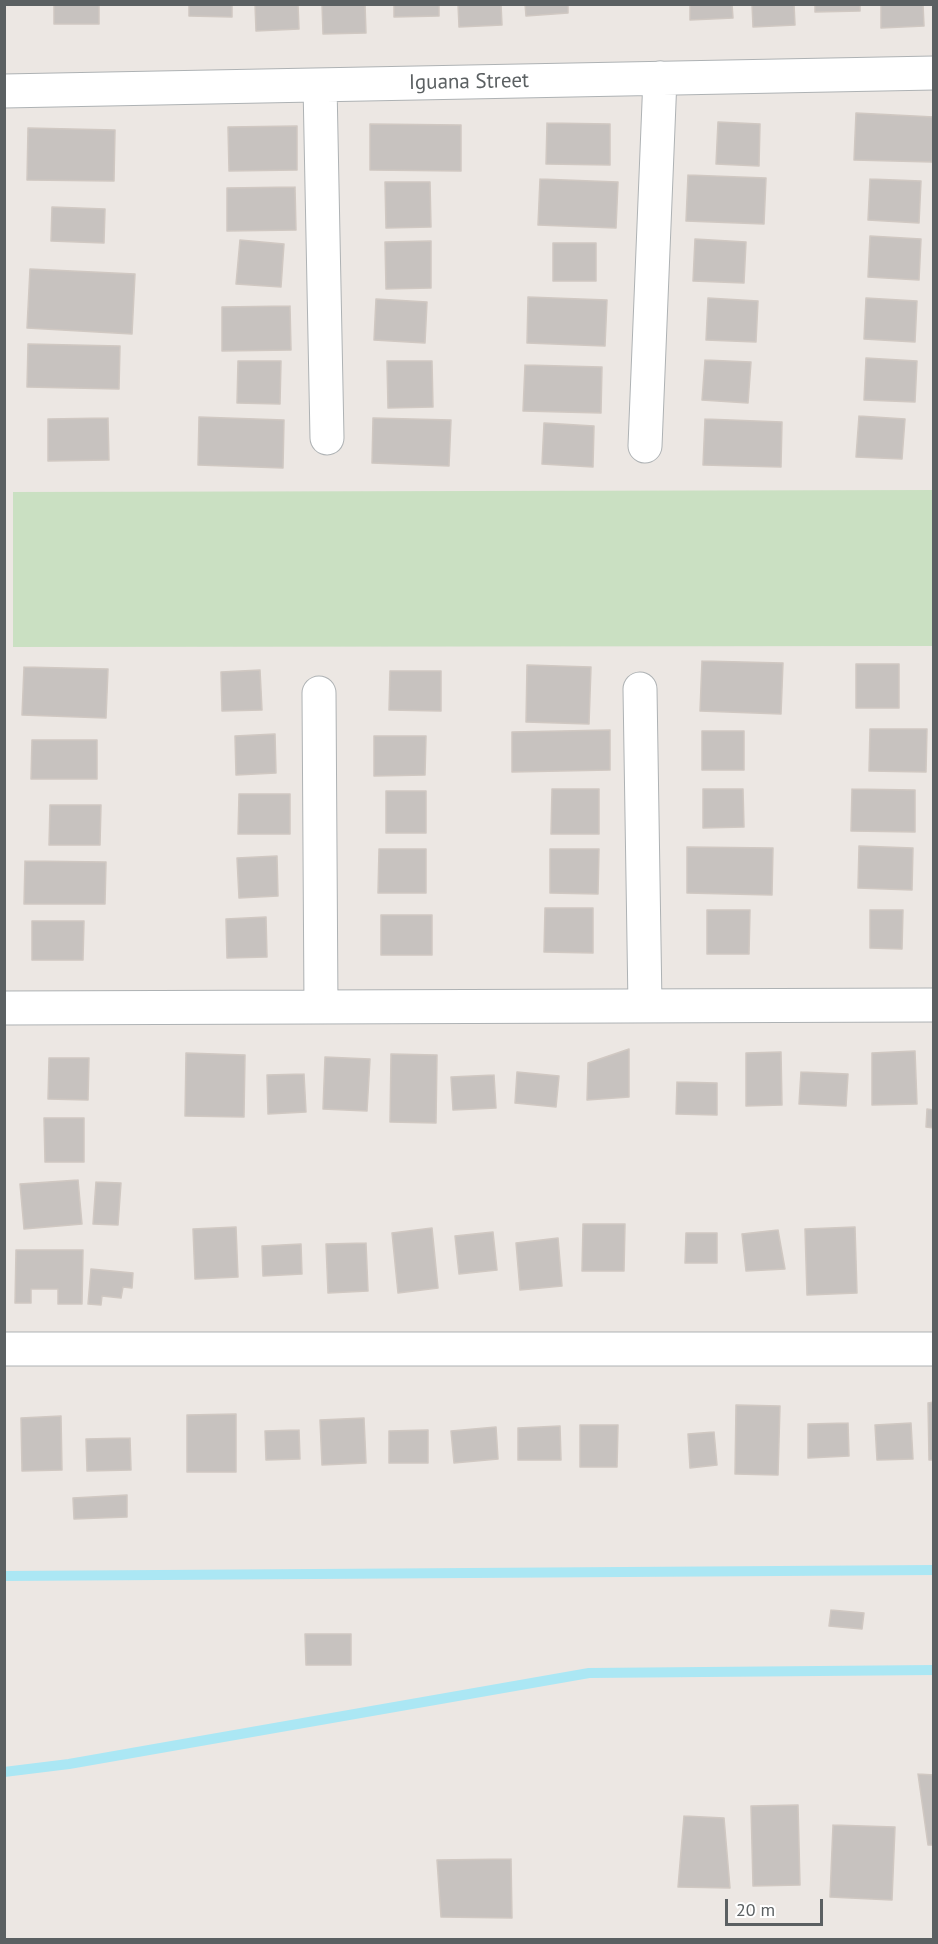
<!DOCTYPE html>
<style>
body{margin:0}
#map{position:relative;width:938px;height:1944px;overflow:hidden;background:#ece7e3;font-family:"PT Sans",sans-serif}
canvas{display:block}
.frame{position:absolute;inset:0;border:6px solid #5b6062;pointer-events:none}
.scale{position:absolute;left:725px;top:1899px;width:98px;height:27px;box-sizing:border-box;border:3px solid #5b6062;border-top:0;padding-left:8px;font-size:18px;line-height:21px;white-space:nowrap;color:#5b6062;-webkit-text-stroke:4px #fff;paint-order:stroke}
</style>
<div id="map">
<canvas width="938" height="1944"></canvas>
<div class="frame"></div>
<div class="scale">20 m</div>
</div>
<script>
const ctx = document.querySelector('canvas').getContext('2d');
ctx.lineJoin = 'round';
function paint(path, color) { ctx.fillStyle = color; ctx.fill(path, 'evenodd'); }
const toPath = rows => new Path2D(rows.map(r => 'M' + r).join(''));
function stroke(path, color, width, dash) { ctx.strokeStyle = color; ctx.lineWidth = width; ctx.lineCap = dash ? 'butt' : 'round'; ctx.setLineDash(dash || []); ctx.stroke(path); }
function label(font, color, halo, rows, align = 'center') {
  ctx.font = font + ' "PT Sans",sans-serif'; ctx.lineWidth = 4.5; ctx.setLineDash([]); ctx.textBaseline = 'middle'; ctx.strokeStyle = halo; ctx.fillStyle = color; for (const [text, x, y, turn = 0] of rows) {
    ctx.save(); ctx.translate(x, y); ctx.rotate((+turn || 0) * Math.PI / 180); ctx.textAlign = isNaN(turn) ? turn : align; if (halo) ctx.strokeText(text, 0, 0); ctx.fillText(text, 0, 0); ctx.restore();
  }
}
paint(toPath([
 [933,490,933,646,13,647,13,492]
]), '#cae0c2');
stroke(toPath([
 [4,1576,934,1570],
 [4,1772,69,1764,589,1673,934,1670]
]), '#abe7f4', 10);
const building = toPath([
 [54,4,99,4,99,24,54,24,54,4],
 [189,4,232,4,232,17,189,16,189,4],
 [255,4,298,4,299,29,256,31,255,4],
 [322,4,365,4,366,33,323,34,322,4],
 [394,4,439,4,439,16,394,17,394,4],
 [458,4,501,4,502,25,459,27,458,4],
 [525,4,568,4,568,13,526,16,525,4],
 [690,4,732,4,733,18,690,20,690,4],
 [752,4,794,4,795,25,753,27,752,4],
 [815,4,860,4,860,11,815,12,815,4],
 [881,4,923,4,924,26,881,28,881,4],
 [856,113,934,117,932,162,854,160,856,113],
 [718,122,760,124,759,166,716,164,718,122],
 [547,123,610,124,610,165,546,164,547,123],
 [370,124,461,125,461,171,370,170,370,124],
 [297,126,297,170,229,171,228,127,297,126],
 [28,128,115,130,114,181,27,180,28,128],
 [688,175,766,178,764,224,686,221,688,175],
 [540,179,618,182,616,228,538,225,540,179],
 [870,179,921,181,919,223,868,220,870,179],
 [385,182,430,182,431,227,386,228,385,182],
 [295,187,296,230,227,231,227,188,295,187],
 [52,207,105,209,104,243,51,241,52,207],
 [870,236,921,239,919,280,868,277,870,236],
 [695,239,746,242,744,283,693,281,695,239],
 [240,240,284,244,281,287,236,284,240,240],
 [431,241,431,288,386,289,385,242,431,241],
 [553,243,596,243,596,281,553,281,553,243],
 [30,269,135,274,132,334,27,328,30,269],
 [528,297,607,300,605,346,527,343,528,297],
 [708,298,758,301,756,342,706,340,708,298],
 [866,298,917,301,915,342,864,339,866,298],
 [376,299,427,302,425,343,374,340,376,299],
 [290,306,291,350,222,351,222,307,290,306],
 [28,344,120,346,119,389,27,387,28,344],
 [866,358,917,361,915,402,864,400,866,358],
 [705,360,751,362,748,403,702,400,705,360],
 [238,361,281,361,280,404,237,403,238,361],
 [387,361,432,361,433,407,388,408,387,361],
 [525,365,602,367,601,413,523,411,525,365],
 [859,416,905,419,902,459,856,457,859,416],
 [199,417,284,420,283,468,198,465,199,417],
 [108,418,109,460,48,461,48,419,108,418],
 [373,418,451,420,449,466,372,463,373,418],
 [705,419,782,422,781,467,703,465,705,419],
 [544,423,594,426,593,467,542,464,544,423],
 [702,661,783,663,781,714,700,711,702,661],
 [856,664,899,664,899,708,856,708,856,664],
 [527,665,591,667,589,724,526,722,527,665],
 [24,667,108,669,106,718,22,715,24,667],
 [260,670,262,710,222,711,221,672,260,670],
 [390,671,441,671,441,711,389,710,390,671],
 [870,729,927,729,926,772,869,771,870,729],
 [610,730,610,770,512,772,512,732,610,730],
 [702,731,744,731,744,770,702,770,702,731],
 [275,734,276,773,236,775,235,736,275,734],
 [374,736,426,736,425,775,374,776,374,736],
 [32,740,97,740,97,779,31,779,32,740],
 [552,789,599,789,599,834,551,834,552,789],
 [703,789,743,789,744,827,703,828,703,789],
 [852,789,915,790,915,832,851,831,852,789],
 [386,791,426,791,426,833,386,833,386,791],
 [239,794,290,794,290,834,238,834,239,794],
 [50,805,101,805,100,845,49,845,50,805],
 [859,846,913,848,912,890,858,888,859,846],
 [687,847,773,848,772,895,687,893,687,847],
 [379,849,426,849,426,893,378,893,379,849],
 [550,849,599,849,598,894,550,893,550,849],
 [277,856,278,896,239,898,237,858,277,856],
 [25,861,106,862,105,904,24,904,25,861],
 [545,908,593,908,593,953,544,952,545,908],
 [707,910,750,910,749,954,707,954,707,910],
 [870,910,903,910,902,949,870,948,870,910],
 [381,915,432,915,432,955,381,955,381,915],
 [266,917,267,957,227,958,226,919,266,917],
 [32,921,84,921,83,960,32,960,32,921],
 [629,1049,629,1097,587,1100,588,1063,629,1049],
 [915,1051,917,1104,872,1105,872,1053,915,1051],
 [781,1052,782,1105,746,1106,746,1053,781,1052],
 [186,1053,245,1055,244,1117,185,1116,186,1053],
 [391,1054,437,1055,436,1123,390,1122,391,1054],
 [325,1057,370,1059,367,1111,323,1109,325,1057],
 [49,1058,89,1058,88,1100,48,1099,49,1058],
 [517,1072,559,1076,556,1107,515,1103,517,1072],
 [801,1072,848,1074,846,1106,799,1104,801,1072],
 [304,1074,306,1112,268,1114,267,1075,304,1074],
 [494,1075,496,1108,453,1110,451,1077,494,1075],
 [677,1082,717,1083,717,1115,676,1114,677,1082],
 [927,1109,934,1110,934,1128,926,1127,927,1109],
 [44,1118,84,1118,84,1162,45,1162,44,1118],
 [78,1180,82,1224,24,1229,20,1184,78,1180],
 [96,1182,121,1183,118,1225,93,1224,96,1182],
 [583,1224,625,1224,624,1271,582,1271,583,1224],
 [236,1227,238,1277,195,1279,193,1229,236,1227],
 [855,1227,857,1293,807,1295,805,1229,855,1227],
 [432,1228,438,1288,398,1293,392,1233,432,1228],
 [778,1230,785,1269,746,1271,742,1234,778,1230],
 [493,1232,497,1270,459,1274,455,1236,493,1232],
 [686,1233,717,1233,717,1263,685,1263,686,1233],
 [558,1238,562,1286,520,1290,516,1243,558,1238],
 [366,1243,368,1291,328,1293,326,1244,366,1243],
 [301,1244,302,1274,263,1276,262,1246,301,1244],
 [16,1250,83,1250,82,1304,58,1304,58,1289,31,1289,31,1303,15,1303,16,1250],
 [91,1269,133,1273,132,1288,123,1287,121,1298,102,1296,101,1305,88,1304,91,1269],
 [934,1402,934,1460,929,1460,928,1403,934,1402],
 [736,1405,780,1406,778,1475,735,1474,736,1405],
 [236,1414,236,1472,187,1472,187,1415,236,1414],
 [61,1416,62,1470,22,1471,21,1418,61,1416],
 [364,1418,366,1463,322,1465,320,1420,364,1418],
 [848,1423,849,1456,808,1458,808,1424,848,1423],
 [911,1423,913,1459,877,1460,875,1425,911,1423],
 [580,1425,618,1425,617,1467,580,1467,580,1425],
 [560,1426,561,1460,518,1460,518,1428,560,1426],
 [496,1427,498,1459,454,1463,451,1431,496,1427],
 [299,1430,300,1459,266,1460,265,1431,299,1430],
 [428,1430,428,1463,389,1463,389,1431,428,1430],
 [714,1432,717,1465,690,1468,688,1434,714,1432],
 [130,1438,131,1470,87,1471,86,1439,130,1438],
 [127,1495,127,1517,74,1519,73,1498,127,1495],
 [831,1610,864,1613,862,1629,829,1626,831,1610],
 [305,1634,351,1634,351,1665,306,1665,305,1634],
 [918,1774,934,1775,934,1845,928,1845,918,1774],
 [798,1805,800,1885,753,1886,751,1806,798,1805],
 [684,1816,724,1818,730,1888,678,1887,684,1816],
 [833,1825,895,1827,892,1900,830,1897,833,1825],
 [511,1859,512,1918,441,1917,437,1860,511,1859]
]);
paint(building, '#c7c2bf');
stroke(building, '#d0c8c2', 1.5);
const minor = toPath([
 [320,85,327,438],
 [4,91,934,73],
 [645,446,660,78],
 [640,689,645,1005],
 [319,693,321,1007],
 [4,1008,934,1005],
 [4,1349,934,1349]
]);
stroke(minor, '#aeb2b4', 35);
stroke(minor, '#fff', 33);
label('21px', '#5b6062', '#fff', [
 ["Iguana Street",469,82,-1]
]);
</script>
